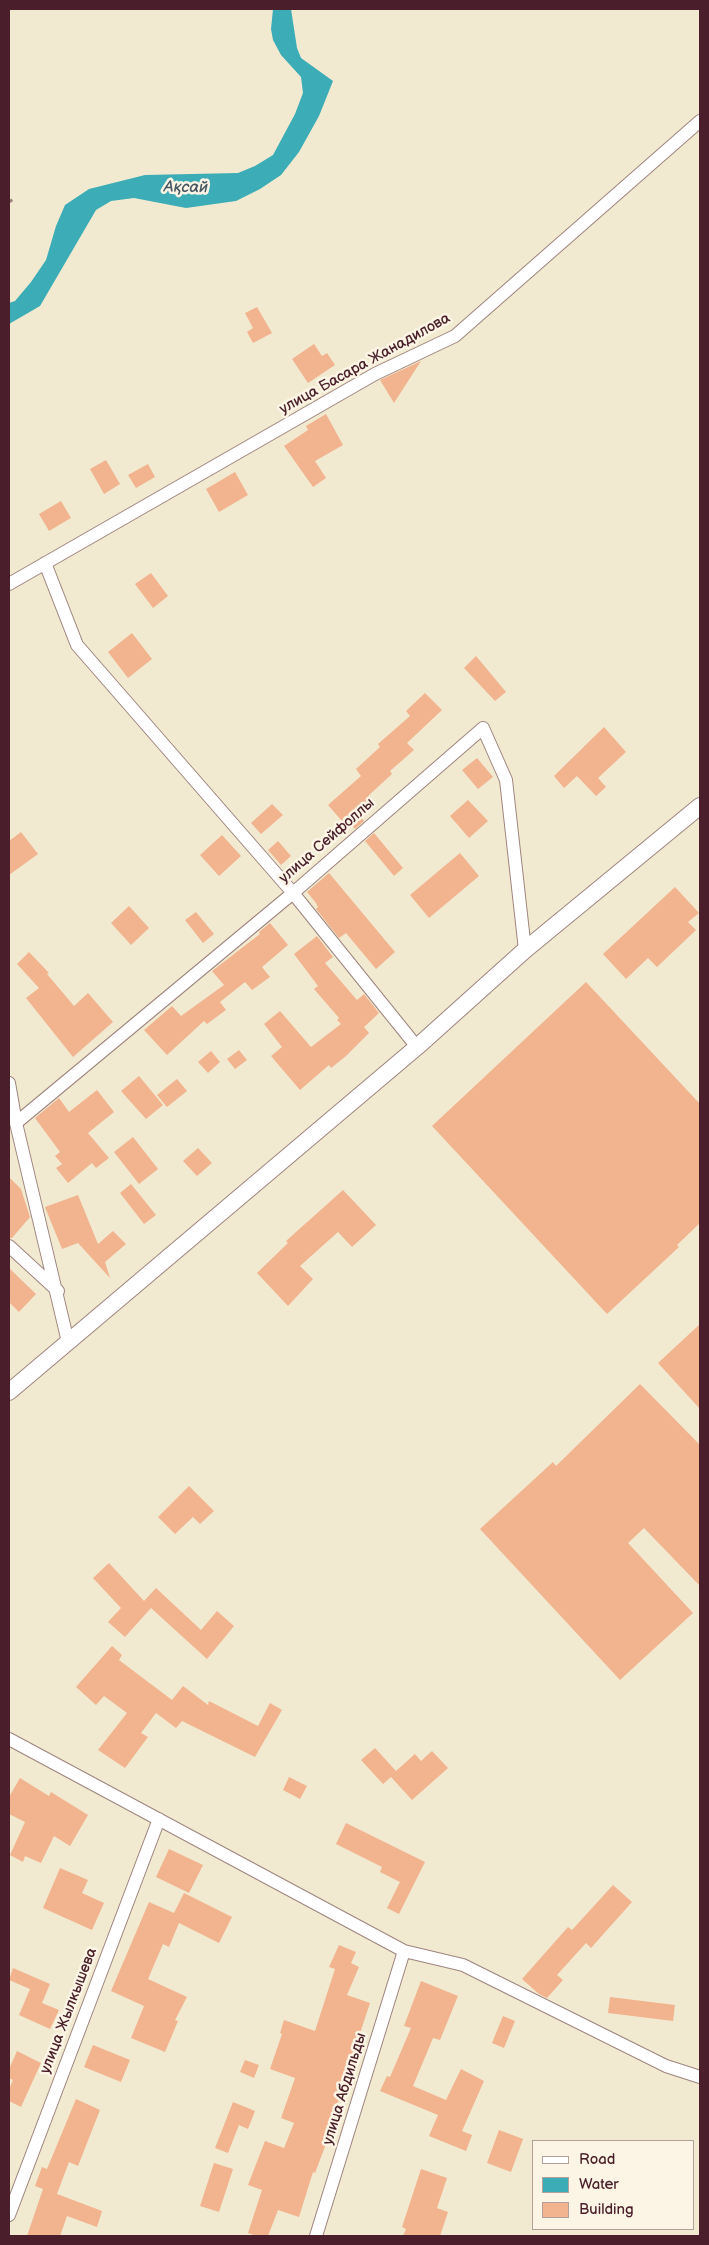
<!DOCTYPE html>
<meta charset="utf-8">
<style>
body{margin:0}
#map{position:relative;width:709px;height:2245px;overflow:hidden;background:#f1ead0;font-family:"Balsamiq Sans",sans-serif}
canvas{display:block}
.frame{position:absolute;inset:0;border:10px solid #4a1f2b;pointer-events:none}
.legend{position:absolute;left:532px;top:2140px;width:162px;height:90px;box-sizing:border-box;background:#fcf5e5;border:1px solid #b59f9b;margin:0;padding:6px 9px;list-style:none;font-size:15px;color:#4a1f2b}
.legend li{display:flex;align-items:center;gap:10px;height:25px}
.legend b{width:25px;border:1px solid #b59f9b}
</style>
<div id="map">
<canvas width="709" height="2245"></canvas>
<div class="frame"></div>
<ul class="legend">
<li><b style="height:6px;background:#fff"></b>Road</li>
<li><b style="height:14px;background:#3cacb7"></b>Water</li>
<li><b style="height:14px;background:#f2b38f"></b>Building</li>
</ul>
</div>
<script>
const ctx = document.querySelector('canvas').getContext('2d');
ctx.lineJoin = 'round';
function paint(path, color) { ctx.fillStyle = color; ctx.fill(path, 'evenodd'); }
const toPath = rows => new Path2D(rows.map(r => 'M' + r).join(''));
function stroke(path, color, width, dash) { ctx.strokeStyle = color; ctx.lineWidth = width; ctx.lineCap = dash ? 'butt' : 'round'; ctx.setLineDash(dash || []); ctx.stroke(path); }
function label(font, color, halo, rows, align = 'center') {
  ctx.font = font + ' "Balsamiq Sans",sans-serif'; ctx.lineWidth = 5; ctx.setLineDash([]); ctx.textBaseline = 'middle'; ctx.strokeStyle = halo; ctx.fillStyle = color; for (const [text, x, y, turn = 0] of rows) {
    ctx.save(); ctx.translate(x, y); ctx.rotate((+turn || 0) * Math.PI / 180); ctx.textAlign = isNaN(turn) ? turn : align; if (halo) ctx.strokeText(text, 0, 0); ctx.fillText(text, 0, 0); ctx.restore();
  }
}
paint(toPath([
 [273,9,291,9,297,48,301,58,333,81,319,116,299,152,281,175,260,189,236,201,186,208,134,198,111,201,96,210,40,306,9,324,9,303,15,301,31,282,46,260,56,226,65,205,89,189,145,175,238,173,255,166,273,155,295,114,303,93,301,77,281,55,273,40,271,29]
]), '#3cacb7');
paint(toPath([
 [257,307,272,333,253,343,247,332,253,328,245,313],
 [314,344,322,356,327,353,335,365,308,383,292,359],
 [421,361,394,403,380,380],
 [326,414,343,445,315,461,326,478,313,487,284,446,308,430,306,426],
 [106,460,120,484,104,494,90,469],
 [148,464,155,477,136,488,128,475],
 [235,472,248,495,219,512,206,489],
 [61,501,71,518,49,531,39,514],
 [151,573,168,596,153,608,135,584],
 [132,633,152,659,128,678,108,652],
 [476,656,506,692,495,701,464,668],
 [425,693,442,710,407,743,414,750,390,771,392,774,368,796,375,804,361,817,364,821,355,829,351,825,348,828,328,805,361,776,356,769,380,747,378,744,410,716,406,711],
 [604,727,626,752,598,778,606,787,596,796,577,776,564,788,554,776],
 [477,758,493,777,478,789,462,770],
 [468,800,488,821,469,838,450,816],
 [272,804,283,815,261,834,251,823],
 [21,832,38,854,9,875,9,841],
 [374,833,403,868,394,876,365,841],
 [222,835,241,856,219,876,200,855],
 [278,841,291,856,281,865,268,850],
 [460,853,479,876,429,918,410,895],
 [329,873,395,952,376,969,346,933,339,938,316,909,318,907,316,903,307,892],
 [675,887,699,913,688,922,696,930,657,967,648,958,626,979,603,954],
 [129,906,149,928,131,945,111,923],
 [196,912,214,934,203,943,185,920],
 [270,923,288,945,262,967,270,977,252,990,245,982,220,1002,226,1010,207,1024,204,1021,167,1055,144,1030,172,1006,181,1016,224,985,212,971,260,934,259,932],
 [317,936,333,957,325,963,357,1000,364,994,379,1013,364,1027,369,1033,346,1056,331,1068,329,1065,300,1090,271,1056,282,1047,264,1024,280,1011,311,1047,341,1024,337,1020,339,1018,314,989,318,986,294,954],
 [29,952,49,973,47,974,74,1006,88,993,113,1022,73,1057,26,998,39,988,17,964],
 [586,982,700,1104,700,1223,677,1245,679,1247,607,1314,432,1126],
 [239,1050,247,1060,235,1069,227,1059],
 [211,1051,220,1062,208,1073,198,1062],
 [139,1076,163,1105,146,1119,121,1091],
 [177,1079,187,1091,167,1107,157,1095],
 [97,1090,114,1112,88,1133,109,1158,96,1168,92,1163,68,1183,56,1168,62,1164,55,1156,60,1152,35,1118,59,1098,69,1112],
 [133,1137,158,1169,139,1184,114,1152],
 [198,1148,212,1163,197,1176,183,1161],
 [9,1177,21,1189,30,1217,12,1238,9,1238],
 [131,1184,156,1215,144,1224,120,1193],
 [343,1190,376,1225,352,1247,338,1232,300,1266,313,1279,288,1306,257,1273,288,1243,286,1241],
 [78,1195,98,1244,113,1231,126,1244,105,1262,110,1278,78,1243,62,1249,45,1207],
 [9,1268,36,1294,19,1312,9,1302],
 [700,1324,700,1409,658,1363],
 [640,1384,700,1445,700,1586,644,1528,628,1543,693,1613,620,1680,480,1529,553,1462,556,1466],
 [189,1486,214,1511,200,1524,193,1517,175,1534,158,1517],
 [109,1563,144,1601,156,1588,201,1630,217,1611,234,1626,207,1659,151,1608,125,1637,108,1622,121,1608,93,1578],
 [112,1646,122,1655,119,1660,172,1700,183,1686,208,1705,209,1701,258,1726,270,1703,282,1710,255,1757,182,1721,176,1728,156,1713,141,1733,148,1737,125,1768,98,1750,127,1713,104,1696,96,1705,76,1687],
 [375,1748,396,1771,415,1754,421,1761,432,1751,448,1768,412,1800,391,1777,383,1784,361,1760],
 [289,1777,307,1786,300,1799,283,1790],
 [20,1778,49,1796,51,1792,88,1815,70,1846,54,1836,41,1863,25,1856,23,1862,10,1855,25,1822,9,1814,9,1797],
 [346,1823,425,1862,399,1914,387,1908,400,1882,380,1872,382,1867,336,1844],
 [169,1849,203,1865,189,1893,156,1877],
 [60,1868,88,1880,82,1893,104,1903,92,1930,43,1908],
 [613,1885,632,1902,591,1948,586,1943,557,1975,563,1980,547,1998,539,1994,522,1979,568,1927,572,1930],
 [184,1893,232,1917,219,1943,179,1923,169,1947,163,1944,148,1979,187,1997,175,2020,178,2021,165,2052,131,2038,144,2006,111,1991,149,1902,174,1913],
 [339,1945,356,1952,351,1963,359,1967,347,1995,370,2003,338,2100,339,2100,324,2143,326,2144,315,2173,313,2172,299,2217,278,2210,268,2236,256,2236,248,2233,262,2190,248,2185,265,2141,284,2148,294,2123,281,2118,295,2078,270,2069,282,2034,280,2033,284,2020,315,2031,335,1969,329,1967],
 [13,1968,50,1984,42,2003,59,2010,50,2029,19,2015,30,1989,9,1980],
 [421,1981,458,1996,440,2040,433,2038,413,2086,446,2100,461,2069,484,2081,462,2131,472,2135,466,2151,429,2136,438,2115,380,2091,387,2076,390,2077,411,2028,404,2026],
 [610,1997,675,2005,673,2021,608,2013],
 [503,2016,515,2021,504,2048,492,2043],
 [93,2045,130,2060,121,2082,84,2067],
 [17,2051,41,2063,21,2107,9,2101,9,2089,13,2080,9,2078,9,2069],
 [245,2060,259,2065,254,2078,240,2072],
 [76,2099,100,2110,78,2166,69,2162,57,2194,102,2211,97,2227,67,2216,60,2236,27,2236,43,2189,35,2186,42,2167,47,2169],
 [233,2102,255,2111,248,2129,239,2125,228,2153,215,2148],
 [499,2130,523,2139,511,2172,487,2163],
 [214,2163,233,2169,219,2212,200,2206],
 [421,2169,447,2178,437,2208,448,2212,440,2236,403,2236,406,2229,402,2227]
]), '#f2b38f');
const minor = toPath([
 [45,563,77,645,293,893,417,1047],
 [9,584,375,374,455,336,700,121],
 [9,1083,16,1123,68,1342],
 [16,1123,293,893,483,728,506,780,525,950],
 [9,1246,58,1291],
 [9,1739,404,1951,463,1965,666,2066,700,2077],
 [9,2215,159,1819],
 [316,2236,404,1951]
]);
const tertiary = toPath([
 [9,1392,417,1047,525,950,700,806]
]);
stroke(minor, '#9e847e', 14);
stroke(tertiary, '#9e847e', 18);
stroke(toPath([
 [9,202,15,198]
]), '#9e847e', 3, [4, 4]);
stroke(minor, '#fff', 12);
stroke(tertiary, '#fff', 16);
label('15px', '#4a1f2b', '#fcf5e5', [
 ["улица Басара Жанадилова",365,364,-29],
 ["улица Сейфоллы",327,841,-41],
 ["улица Жылкышева",69,2011,-69],
 ["улица Абдильды",345,2089,-73]
]);
label('italic 16px', '#445763', '#fcf5e5', [
 ["Ақсай",186,188,1]
]);
</script>
